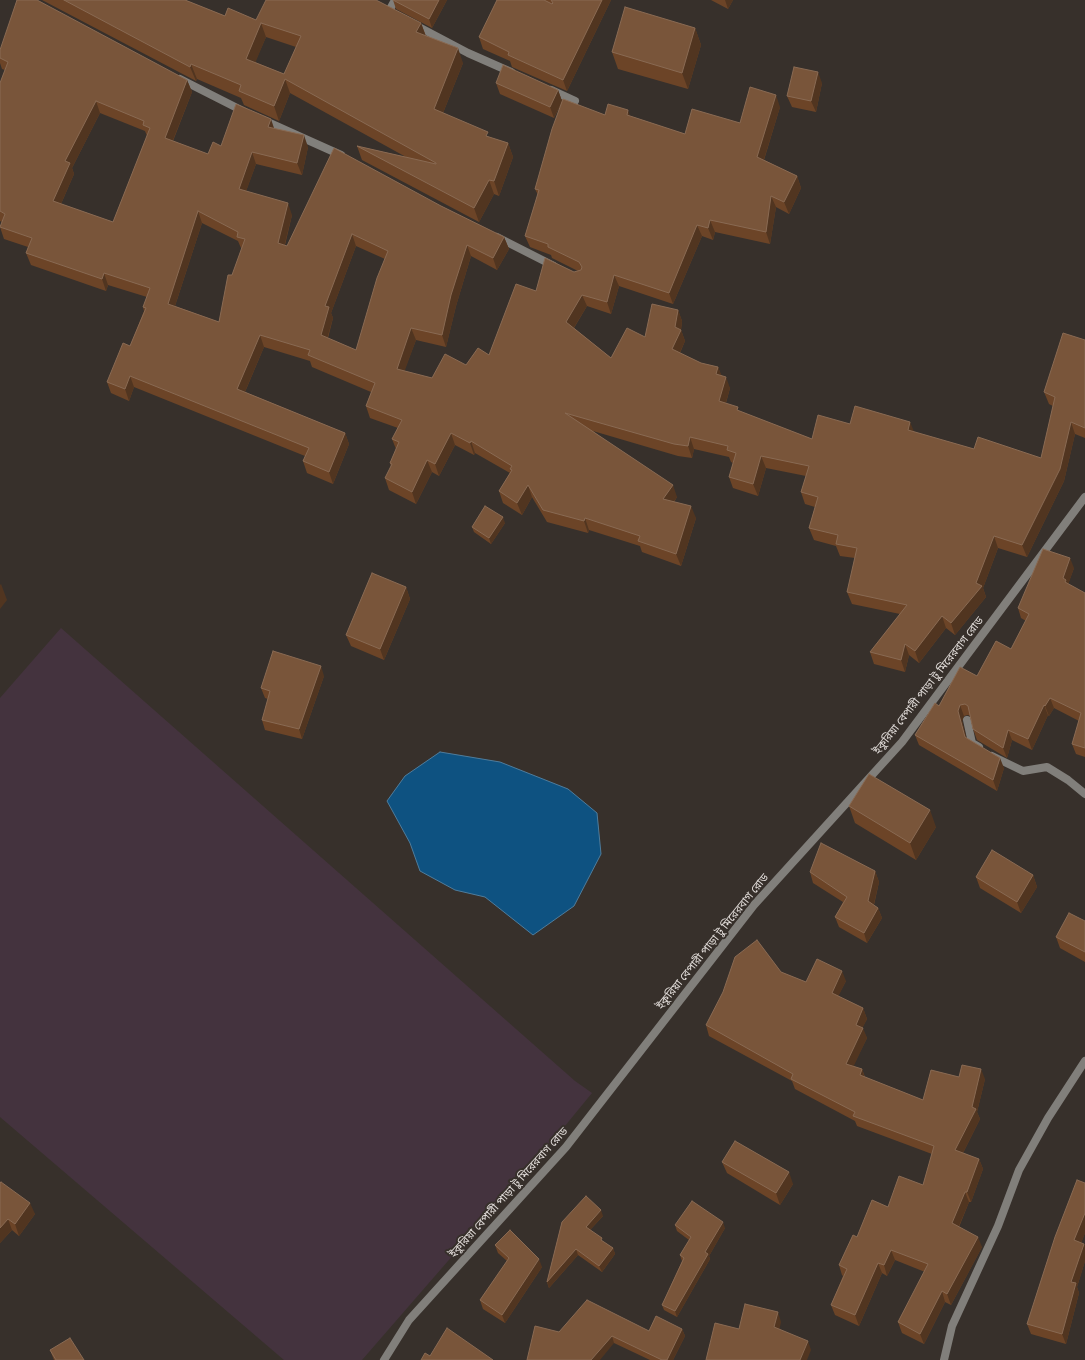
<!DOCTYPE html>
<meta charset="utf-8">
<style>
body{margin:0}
canvas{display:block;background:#37302b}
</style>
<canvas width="1085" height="1360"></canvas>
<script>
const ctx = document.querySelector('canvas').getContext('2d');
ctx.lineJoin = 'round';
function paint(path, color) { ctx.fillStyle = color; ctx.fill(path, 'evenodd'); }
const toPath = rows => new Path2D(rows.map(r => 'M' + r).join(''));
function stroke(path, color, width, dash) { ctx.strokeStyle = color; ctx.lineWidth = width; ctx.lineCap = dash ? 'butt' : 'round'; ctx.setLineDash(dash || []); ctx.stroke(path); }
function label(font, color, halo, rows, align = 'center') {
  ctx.font = font + ' Roboto,"Noto Sans Bengali",sans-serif'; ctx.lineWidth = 4; ctx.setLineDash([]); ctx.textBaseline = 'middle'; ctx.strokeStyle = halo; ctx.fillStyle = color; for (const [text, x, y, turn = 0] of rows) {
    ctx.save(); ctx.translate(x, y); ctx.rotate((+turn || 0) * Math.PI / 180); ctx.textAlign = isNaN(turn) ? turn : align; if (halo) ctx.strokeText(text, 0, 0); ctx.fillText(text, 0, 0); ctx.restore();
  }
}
paint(toPath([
 [61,628,575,1081,592,1093,560,1132,362,1360,284,1360,0,1117,0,698]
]), '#44333e');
const water = toPath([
 [440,752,500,762,568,789,597,813,601,854,574,906,533,935,485,897,455,890,420,871,410,843,387,801,405,776,440,752]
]);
paint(water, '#0e5281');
stroke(water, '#4e7c9c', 1);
stroke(toPath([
 [389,11,395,0],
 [415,25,468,53,511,72],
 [180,79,245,112],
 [551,90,575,101],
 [263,120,341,155],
 [497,237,554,266],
 [967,720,972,743,979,747],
 [992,756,1023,771,1047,767,1068,780,1085,794],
 [384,1360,409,1320,566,1147,754,905,902,742,1085,497],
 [944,1360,952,1326,998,1226,1019,1170,1048,1118,1085,1061]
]), '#817f7b', 8);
paint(toPath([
 [42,0,185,0,225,16,256,20,421,23,426,36,463,63,443,113,489,137,508,143,513,157,499,196,494,194,479,222,362,160,357,146,406,157,290,93,279,121,244,105,241,98,197,79,196,81],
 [266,37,296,47,284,74,255,62],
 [393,0,447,0,432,28,396,9],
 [497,0,611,0,567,91,512,67,510,61,483,49,479,37],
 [711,0,733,0,728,9],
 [695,28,701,45,688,89,618,69,612,52],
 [0,50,187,80,192,92,173,141,208,154,221,146,274,128,308,147,302,175,256,164,246,191,292,215,285,245,287,246,441,206,504,237,509,249,497,270,471,256,456,306,446,347,416,340,404,371,432,378,466,365,489,355,536,291,574,272,578,271,552,258,551,255,530,247,525,236,538,195,535,189,562,102,554,118,500,94,496,83,558,90,562,101,605,115,630,116,685,134,740,123,780,107,764,160,797,176,801,188,789,214,776,207,770,244,715,232,713,240,702,236,673,304,619,286,611,314,587,306,574,328,611,358,645,337,678,310,682,321,681,330,685,341,680,353,701,363,718,367,721,375,730,388,726,403,739,411,812,439,850,424,914,432,974,449,1041,458,1053,406,1049,404,1044,392,1085,340,1085,438,1075,434,1064,481,1027,557,998,548,983,588,986,597,955,635,946,628,919,663,909,655,905,672,874,664,870,652,900,614,852,604,847,592,855,558,840,556,836,546,814,540,809,528,815,507,805,504,801,492,806,476,766,468,758,496,733,488,729,477,733,463,731,462,729,457,694,449,692,458,678,456,593,431,677,497,674,502,696,518,681,566,642,552,640,546,589,530,588,533,547,522,532,497,522,515,503,503,499,491,510,473,475,453,474,455,455,445,439,476,432,472,416,504,389,490,385,478,391,467,390,463,396,449,392,439,398,428,370,418,366,406,371,392,312,367,310,361,264,347,245,392,345,433,349,444,333,484,307,473,303,461,305,456,134,387,129,401,111,393,107,382,130,346,144,311,143,307,147,297,108,285,106,291,31,265,26,253,28,247,4,239,0,227,2,222,0,221,0,83,5,70,2,69,0,63],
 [100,113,145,131,147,136,113,222,61,204,74,174,72,168],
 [202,223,238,241,241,248,242,249,232,275,219,322,175,306],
 [356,246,385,259,356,350,328,338,333,318,331,313],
 [822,83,816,112,792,107,787,96],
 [505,523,491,544,474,532,472,527],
 [1074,568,1068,584,1085,593,1085,757,1076,754,1072,744,1079,721,1054,708,1049,716,1048,715,1032,750,1012,740,1007,758,977,740,973,729,970,716,968,715,964,716,962,721,966,738,1004,768,997,791,919,745,915,735,939,706,1011,649,1026,621,1021,618,1018,608],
 [406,587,410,599,384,660,351,646,346,635],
 [324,676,302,739,265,730,262,720,268,699,265,698,261,688],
 [849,806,936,827,916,860,855,823],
 [875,871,879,882,874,905,878,908,882,918,867,943,839,927,835,917,843,902,813,883,810,872],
 [1033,875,1037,887,1021,913,980,888,976,877],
 [1085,921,1085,962,1060,948,1056,937],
 [781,972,806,982,846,981,838,996,863,1008,867,1019,862,1028,867,1038,853,1066,862,1069,865,1077,923,1100,959,1077,985,1079,977,1112,980,1119,963,1153,979,1159,983,1169,971,1202,969,1202,959,1227,982,1247,951,1305,945,1302,924,1344,902,1333,898,1322,925,1272,895,1260,887,1276,882,1273,859,1326,835,1315,831,1305,843,1276,842,1275,839,1265,857,1237,888,1207,923,1185,932,1154,857,1126,855,1121,795,1089,792,1081,709,1036,706,1025],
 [722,1162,793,1184,780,1205,727,1173],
 [0,1183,35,1214,19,1236,12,1230,0,1243],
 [1085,1183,1085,1233,1081,1243,1084,1244,1085,1247,1085,1261,1077,1287,1079,1293,1066,1344,1031,1334,1027,1324],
 [603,1216,590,1230,603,1242,613,1248,615,1254,602,1272,578,1255,549,1288,547,1282,562,1222],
 [675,1225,725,1228,709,1256,710,1259,677,1317,664,1310,662,1305,682,1261,680,1255,689,1240,677,1231],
 [495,1245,542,1267,505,1323,483,1309,480,1300,507,1261,498,1253],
 [682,1329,685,1336,673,1360,650,1360,614,1343,559,1332,649,1331],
 [50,1350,84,1360,54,1360]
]), '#6c4427');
paint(toPath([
 [439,0,447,0,432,28,429,19],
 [602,0,611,0,567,91,563,80],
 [725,0,733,0,728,9],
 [261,23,266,37,251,73,246,59],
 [421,23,426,37,416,32],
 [695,28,701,45,688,89,682,73],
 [458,48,463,63,439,123,434,109],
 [191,64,197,79,196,81,190,67],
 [818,72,822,83,816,112,811,101],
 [285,79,290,93,279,121,274,106],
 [187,80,192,92,169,150,165,138],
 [558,90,562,101,554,118,550,107],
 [776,95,780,107,761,169,757,157],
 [96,101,100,113,72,168,74,174,57,213,53,201,65,161],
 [628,110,632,122,627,115],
 [271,119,275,131,268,127],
 [304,135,308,147,302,175,297,163],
 [508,143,513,157,499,196,494,181],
 [252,152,256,164,243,200,239,189],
 [797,176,801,188,789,214,784,202],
 [489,180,494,194,479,222,474,208],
 [771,196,776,207,770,244,766,232],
 [288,203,292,215,282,255,278,243],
 [198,211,202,223,172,315,168,304],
 [710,220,715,232,713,240,708,228],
 [697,225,702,236,673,304,669,293],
 [352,234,356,246,331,313,333,318,325,346,321,335,325,306],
 [504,237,509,249,497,270,493,258],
 [467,245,471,256,456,306,446,347,442,335,451,295],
 [104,273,108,285,106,291,102,279],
 [614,275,619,286,611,314,607,302],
 [582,295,587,306,570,334,566,322],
 [678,310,682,321,681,330,685,341,676,361,672,349,675,327],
 [411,328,416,340,401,381,397,369],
 [260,335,264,347,241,401,237,389],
 [718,367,723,379,716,374],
 [130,376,134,387,129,401,125,389],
 [726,377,730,388,723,413,719,401],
 [910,422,915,434,908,430],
 [1071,422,1075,434,1064,481,1027,557,1022,545],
 [345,433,349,444,333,484,329,472],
 [451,433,455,445,439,476,435,464],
 [690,437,694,449,692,458,688,446],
 [471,441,475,453,474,455,470,443],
 [761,456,766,468,758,496,753,484],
 [427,460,432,472,416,504,412,492],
 [528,485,532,497,522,515,517,503],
 [673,485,677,497,667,511,663,499],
 [691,506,696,518,681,566,676,554],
 [503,517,505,523,491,544,489,538],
 [585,518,589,530,588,533,584,521],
 [994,536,998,548,983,588,986,597,955,635,951,623,976,583],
 [1070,558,1074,568,1068,585,1068,592,1063,578],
 [1,584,7,600,0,609,0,585],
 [406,587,410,599,384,660,380,649],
 [942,616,946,628,919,663,915,651],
 [905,644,909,655,905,672,901,660],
 [321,666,324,676,302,739,299,729],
 [1050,698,1054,708,1049,716,1045,706],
 [960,705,964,716,962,721,969,747,965,737,958,711],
 [1044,705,1048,715,1032,750,1028,739],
 [1008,730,1012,740,1007,758,1003,748],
 [1000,758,1004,768,997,791,993,780],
 [930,810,936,827,916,860,910,843],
 [875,871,879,882,872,912,868,901],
 [1033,875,1037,887,1021,913,1017,902],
 [878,908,882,918,867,943,864,933],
 [842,971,846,981,835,1003,832,993],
 [863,1008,867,1019,859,1035,856,1025],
 [863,1028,867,1038,850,1074,846,1064],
 [862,1069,865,1079,860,1075],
 [981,1069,985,1079,977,1112,980,1119,959,1161,955,1150,972,1107],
 [979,1159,983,1169,971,1202,967,1192],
 [789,1172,793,1184,780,1205,776,1193],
 [965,1192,969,1202,956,1233,952,1223],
 [30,1203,35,1214,19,1236,15,1224],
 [601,1210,603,1216,588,1232,586,1227],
 [1085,1213,1085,1233,1078,1251,1074,1240],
 [8,1219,12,1230,0,1243,0,1228],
 [723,1222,725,1228,709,1256,710,1259,677,1317,675,1311,705,1252],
 [978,1237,982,1247,951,1305,947,1294],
 [1084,1244,1085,1247,1085,1261,1077,1287,1079,1293,1066,1344,1062,1334,1071,1282],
 [613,1248,615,1254,602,1272,599,1266],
 [576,1249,578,1255,549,1288,547,1282],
 [891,1250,895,1260,887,1276,884,1265],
 [539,1259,542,1267,505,1323,502,1315],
 [878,1263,882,1273,859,1326,855,1315],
 [942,1291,945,1302,924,1344,920,1334],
 [778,1312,781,1322,778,1336,774,1327],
 [682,1329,685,1336,673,1360,667,1360],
 [612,1336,614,1343,600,1360,591,1360],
 [808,1341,811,1350,807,1360,800,1360]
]), '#513520');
const building = toPath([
 [17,0,37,0,187,80,165,138,208,154,213,142,221,146,236,104,271,119,268,127,304,135,297,163,252,152,239,189,288,203,278,243,287,246,334,148,441,206,504,237,493,258,467,245,451,295,442,335,411,328,397,369,432,378,445,354,466,365,478,348,489,355,516,284,536,291,545,258,574,272,581,270,582,267,579,262,548,247,548,244,525,236,539,190,535,189,552,129,563,99,605,115,608,104,628,110,627,115,685,134,692,109,740,123,750,87,776,95,757,157,797,176,784,202,771,196,766,232,710,220,708,228,697,225,669,293,614,275,607,302,582,295,566,322,611,358,627,328,645,337,652,304,678,310,675,327,681,330,672,349,701,363,718,367,716,374,726,377,719,401,738,407,737,410,812,439,818,415,850,424,855,406,910,422,908,430,974,449,978,437,1041,458,1055,397,1044,392,1063,333,1085,340,1085,428,1071,422,1060,469,1022,545,994,536,976,583,982,586,951,623,942,616,915,651,905,644,901,660,870,652,907,605,847,592,857,548,836,544,838,535,809,528,818,497,801,492,809,466,761,456,753,484,729,477,736,453,727,450,728,446,690,437,688,446,674,444,565,413,673,485,663,499,691,506,676,554,638,541,640,536,585,518,584,521,543,510,528,485,517,503,499,491,512,470,510,469,512,466,471,441,470,443,451,433,435,464,427,460,412,492,385,478,392,464,390,463,399,442,392,439,402,420,366,406,375,383,308,355,310,350,260,335,237,389,345,433,329,472,303,461,309,448,130,376,125,389,107,382,123,343,130,346,146,308,143,307,150,288,104,273,102,279,26,253,32,238,0,227,5,214,0,211,0,83,8,62,0,58,0,50,17,0],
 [96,101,144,121,143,125,150,128,113,222,53,201,70,163,65,161,96,101],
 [198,211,238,232,237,237,245,239,232,275,228,275,219,322,168,304,198,211],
 [352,234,388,251,377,278,356,350,321,335,329,307,325,306,352,234],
 [64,0,185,0,225,16,228,8,256,20,266,0,376,0,421,23,416,32,458,48,434,109,488,132,486,136,508,143,494,181,489,180,474,208,357,146,436,164,436,163,285,79,274,106,239,91,241,85,191,64,190,67,64,0],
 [261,23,301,36,284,74,246,59,261,23],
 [393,0,439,0,429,19,393,0],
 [497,0,544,0,552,4,553,3,551,0,602,0,563,80,508,55,509,52,479,37,497,0],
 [625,7,695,28,682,73,612,52,625,7],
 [503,65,558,90,550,107,496,83,503,65],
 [794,67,818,72,811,101,787,96,794,67],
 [485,506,503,517,489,538,472,527,485,506],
 [1043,549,1070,558,1063,578,1066,580,1065,582,1085,593,1085,748,1072,744,1081,713,1050,698,1045,706,1044,705,1028,739,1008,730,1003,748,973,729,968,706,965,704,960,705,958,711,965,737,1000,758,993,780,915,735,935,703,939,706,960,667,977,676,996,641,1011,649,1029,614,1018,608,1043,549],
 [372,573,406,587,380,649,346,635,372,573],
 [273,651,321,666,299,729,262,720,270,691,261,688,273,651],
 [869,774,930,810,910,843,849,806,869,774],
 [821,843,875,871,868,901,878,908,864,933,835,917,847,897,810,872,821,843],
 [992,850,1033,875,1017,902,976,877,992,850],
 [1069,913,1085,921,1085,952,1056,937,1069,913],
 [757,940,781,972,806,982,817,959,842,971,832,993,863,1008,856,1025,863,1028,846,1064,862,1069,860,1075,923,1100,931,1070,959,1077,962,1065,981,1069,972,1107,976,1109,955,1150,979,1159,967,1192,965,1192,952,1223,978,1237,947,1294,942,1291,920,1334,898,1322,928,1264,891,1250,884,1265,878,1263,855,1315,831,1305,847,1269,839,1265,853,1235,857,1237,872,1200,888,1207,899,1176,923,1185,934,1146,853,1116,855,1112,791,1079,793,1074,706,1025,723,992,735,957,757,940],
 [735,1141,789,1172,776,1193,722,1162,735,1141],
 [1077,1180,1085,1183,1085,1213,1074,1240,1084,1244,1071,1282,1076,1283,1062,1334,1027,1324,1055,1237,1077,1180],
 [1,1182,30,1203,15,1224,8,1219,0,1228,0,1183,1,1182],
 [586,1196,601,1210,586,1227,602,1238,601,1240,613,1248,599,1266,576,1249,547,1282,562,1222,586,1196],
 [692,1201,723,1222,705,1252,708,1254,675,1311,662,1305,684,1258,680,1255,691,1237,675,1225,692,1201],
 [510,1230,539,1259,502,1315,480,1300,509,1258,495,1245,510,1230],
 [587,1300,649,1331,656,1316,682,1329,667,1360,662,1360,612,1336,591,1360,527,1360,535,1326,559,1332,587,1300],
 [745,1304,778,1312,774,1327,808,1341,800,1360,706,1360,715,1323,739,1329,745,1304],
 [447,1328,493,1360,421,1360,425,1353,430,1356,447,1328],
 [70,1338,84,1360,56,1360,50,1350,70,1338]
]);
paint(building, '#79553a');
stroke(building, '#896a53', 1);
label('11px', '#e2ddda', '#37302b', [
 ["ইকুরিয়া বেপারী পাড়া টু মিরেরবাগ রোড",929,686,-52],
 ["ইকুরিয়া বেপারী পাড়া টু মিরেরবাগ রোড",713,942,-51],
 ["ইকুরিয়া বেপারী পাড়া টু মিরেরবাগ রোড",509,1193,-48]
]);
</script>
